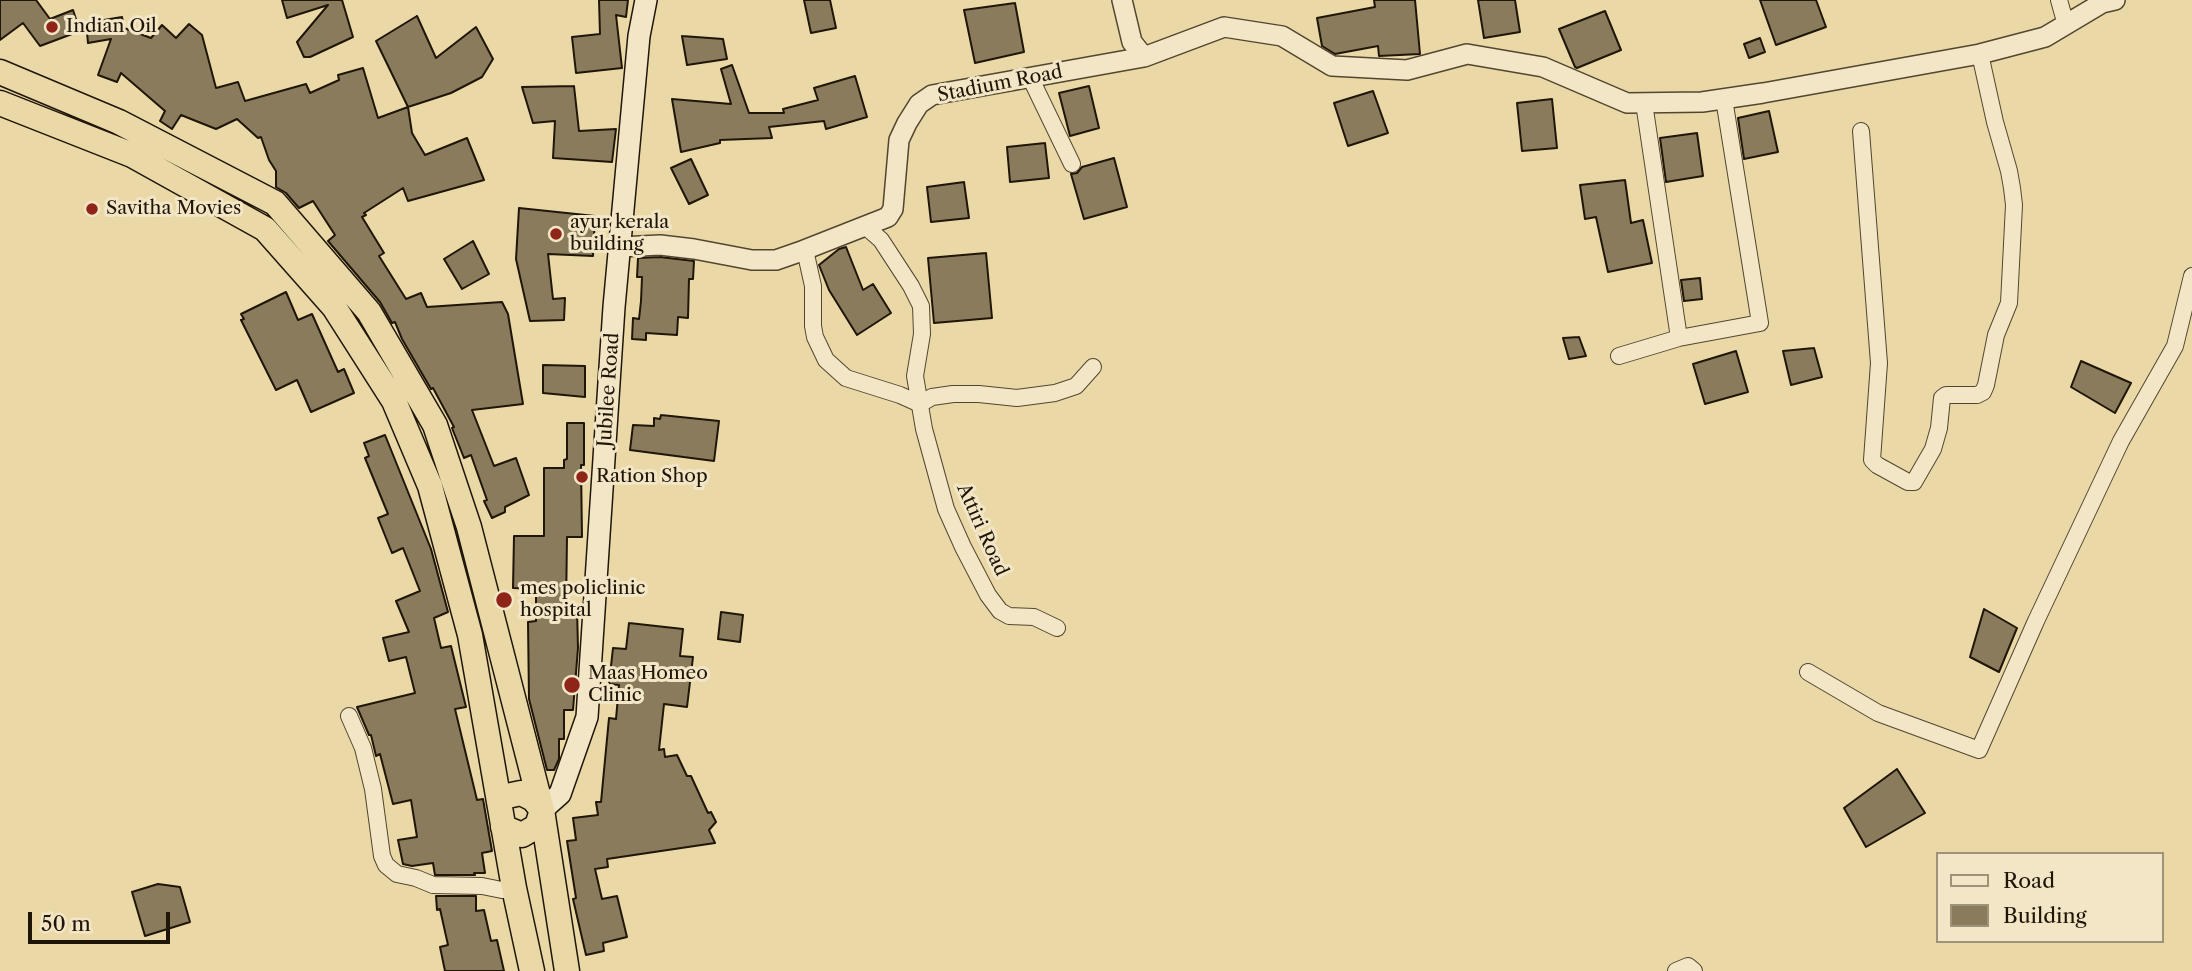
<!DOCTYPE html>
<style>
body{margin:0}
#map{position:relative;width:2192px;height:971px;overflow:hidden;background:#ebd8a7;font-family:"Libre Caslon Text",serif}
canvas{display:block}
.legend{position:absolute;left:1936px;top:852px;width:228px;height:91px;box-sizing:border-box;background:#f2e6c6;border:2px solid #9e937a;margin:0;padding:9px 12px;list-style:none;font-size:21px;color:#1f1608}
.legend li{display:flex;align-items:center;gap:14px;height:35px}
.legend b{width:35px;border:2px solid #9e937a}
.scale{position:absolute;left:28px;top:912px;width:142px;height:32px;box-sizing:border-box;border:4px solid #1f1608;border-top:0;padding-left:9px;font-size:21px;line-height:24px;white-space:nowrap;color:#1f1608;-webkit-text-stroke:5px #f2e6c6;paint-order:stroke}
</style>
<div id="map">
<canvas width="2192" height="971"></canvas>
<ul class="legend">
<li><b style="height:9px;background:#f2e6c6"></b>Road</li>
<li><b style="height:19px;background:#897b5b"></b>Building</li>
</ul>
<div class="scale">50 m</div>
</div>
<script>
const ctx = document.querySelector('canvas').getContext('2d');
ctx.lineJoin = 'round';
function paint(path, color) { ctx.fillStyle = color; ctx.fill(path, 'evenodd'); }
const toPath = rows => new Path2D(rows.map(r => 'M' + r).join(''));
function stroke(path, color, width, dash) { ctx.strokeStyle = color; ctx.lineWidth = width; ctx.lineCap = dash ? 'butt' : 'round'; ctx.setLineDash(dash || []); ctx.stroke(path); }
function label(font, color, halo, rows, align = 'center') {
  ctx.font = font + ' "Libre Caslon Text",serif'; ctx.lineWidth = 6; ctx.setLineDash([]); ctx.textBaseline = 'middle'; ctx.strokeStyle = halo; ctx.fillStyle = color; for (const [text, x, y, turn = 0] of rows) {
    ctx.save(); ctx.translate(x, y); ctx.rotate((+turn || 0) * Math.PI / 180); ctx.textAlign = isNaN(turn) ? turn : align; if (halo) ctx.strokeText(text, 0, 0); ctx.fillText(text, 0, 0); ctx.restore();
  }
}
const building = toPath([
 [0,0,36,0,50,19,73,10,80,31,40,46,23,23,0,40,0,0],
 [282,0,342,0,353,37,310,57,304,57,297,42,328,5,287,18,282,0],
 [599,0,628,0,626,17,616,15,622,68,576,73,572,37,600,34,599,0],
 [804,0,830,0,836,28,811,33,804,0],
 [1374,0,1415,0,1420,54,1379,56,1378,46,1335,54,1322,46,1317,18,1375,7,1374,0],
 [1478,0,1515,0,1520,32,1484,38,1478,0],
 [1760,0,1816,0,1826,27,1776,45,1760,0],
 [1015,3,1024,52,975,63,964,10,1015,3],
 [1605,11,1621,50,1577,68,1575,67,1559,29,1605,11],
 [417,16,436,58,476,27,493,59,482,77,451,93,408,107,376,41,417,16],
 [122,17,124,28,151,38,162,25,176,38,189,24,202,35,216,88,238,82,245,101,306,84,310,93,339,80,338,75,363,68,378,118,408,107,412,133,425,155,467,138,484,180,408,201,403,188,364,213,366,215,362,217,384,253,379,256,406,299,421,293,427,307,502,302,508,314,523,404,472,410,494,466,516,458,529,495,505,507,505,512,492,518,484,501,487,500,471,455,464,458,452,428,454,427,433,388,431,389,402,339,395,322,392,323,380,302,328,241,335,235,313,201,299,208,286,193,276,187,276,171,269,160,261,137,258,138,237,119,216,129,181,115,172,129,160,121,165,111,121,73,117,82,98,75,111,39,88,43,86,23,122,17],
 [682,36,723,39,727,59,687,65,682,36],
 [1760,38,1765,52,1749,58,1744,44,1760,38],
 [732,65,749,113,784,113,783,109,818,100,814,88,855,76,867,117,826,129,824,121,769,127,772,138,720,140,720,143,681,152,672,99,731,104,721,69,732,65],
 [574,86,579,131,616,129,612,162,553,158,555,121,533,123,522,87,574,86],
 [1089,86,1099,128,1070,136,1059,93,1089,86],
 [1373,91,1388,133,1348,146,1334,103,1373,91],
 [1552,99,1557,148,1522,151,1517,103,1552,99],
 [1769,111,1778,152,1744,159,1738,118,1769,111],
 [1697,133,1703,176,1666,182,1660,138,1697,133],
 [1045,143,1049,178,1010,182,1007,147,1045,143],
 [1114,158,1127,207,1084,219,1071,174,1077,173,1082,167,1114,158],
 [691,159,708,195,689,204,671,168,691,159],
 [1625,180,1631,223,1643,220,1652,263,1608,272,1596,217,1585,219,1580,185,1625,180],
 [964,182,969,218,931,222,927,187,964,182],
 [519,208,595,216,593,256,548,254,553,299,565,298,564,320,530,321,516,259,519,208],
 [473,241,489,274,462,289,444,259,473,241],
 [846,247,863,290,873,284,891,313,857,335,829,290,819,265,839,249,846,247],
 [986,253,992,318,934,323,928,258,986,253],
 [660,257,694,261,693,279,689,279,688,318,678,317,677,335,646,333,646,340,632,339,633,318,639,319,641,301,642,277,637,277,638,258,660,257],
 [1700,278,1702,299,1684,301,1681,280,1700,278],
 [286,292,298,320,312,314,338,372,344,369,354,393,311,412,297,380,276,390,241,320,244,319,241,314,286,292],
 [1579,337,1586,356,1569,359,1563,338,1579,337],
 [1814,348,1822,377,1791,385,1783,351,1814,348],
 [1736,351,1748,392,1705,404,1693,364,1736,351],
 [2081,361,2131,383,2115,413,2071,387,2081,361],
 [543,365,585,366,585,397,543,393,543,365],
 [661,415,719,421,714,461,630,450,633,425,654,426,654,418,660,419,661,415],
 [567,423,584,423,584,465,581,465,582,537,567,537,566,609,577,609,578,648,573,710,564,710,564,739,559,739,559,759,554,770,547,770,529,699,528,622,536,621,536,589,513,588,514,536,544,536,544,468,564,468,564,460,567,459,567,423],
 [385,435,431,549,448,612,434,618,441,648,451,646,466,707,455,709,477,800,483,799,492,851,482,853,485,873,474,873,475,875,435,875,433,863,412,866,403,864,398,840,417,837,411,800,393,804,380,754,376,756,371,735,369,735,357,707,415,693,406,657,389,661,383,638,409,632,396,601,420,591,403,548,392,553,378,518,388,514,365,458,369,456,364,443,385,435],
 [1984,609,2017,628,1999,672,1970,657,1984,609],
 [721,612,743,615,740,642,718,639,721,612],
 [629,623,683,629,680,656,693,657,687,707,664,704,659,750,664,749,665,757,677,755,687,776,691,776,708,813,711,812,716,822,709,830,715,843,607,859,608,867,595,869,602,899,617,896,627,937,603,943,604,951,586,955,573,899,576,898,567,841,576,840,573,818,598,815,596,802,601,802,609,718,616,719,619,685,609,684,613,648,626,649,629,623],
 [1897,769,1925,813,1866,847,1844,808,1897,769],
 [158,884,180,887,190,922,145,936,132,892,158,884],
 [436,896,476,896,476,911,484,910,491,941,497,940,504,971,445,971,440,947,448,945,440,909,437,910,436,896]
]);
paint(building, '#897b5b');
stroke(building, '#1f1608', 2);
const minor = toPath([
 [2059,0,2066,25],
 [1030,77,1072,164],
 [1644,103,1679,338],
 [1861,131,1879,363,1872,460,1877,465,1908,482,1914,482,1933,449,1939,428,1942,398,1946,395,1977,395,1983,392,1986,385,1996,335,2009,303,2014,205,2012,188,2009,171,1995,122,1980,54],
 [865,226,881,240,911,286,921,306,922,334,915,376,924,429,946,509,963,547,988,595,1000,611,1009,616,1034,617,1057,628],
 [805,250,813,286,813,326,815,337,826,360,846,378,900,395,920,404,932,397,953,394,979,394,1017,398,1055,393,1076,386,1093,367],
 [1619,356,1679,338,1760,323,1724,99],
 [1808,672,1878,713,1979,750,2036,621,2121,441,2175,346,2192,276],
 [349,716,363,748,373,789,382,856,386,865,397,874,416,878,433,885,482,886,502,890,514,888],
 [1676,971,1688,966,1694,971]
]);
const tertiary = toPath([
 [1122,0,1132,42,1144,57],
 [620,247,660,245,694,249,752,260,776,260,799,252,888,217,893,209,899,140,907,123,919,104,932,95,1144,57,1224,27,1282,36,1332,66,1407,70,1467,54,1543,67,1627,103,1702,102,1763,93,1980,54,2045,37,2102,3,2115,0]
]);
const secondary = toPath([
 [542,810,560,794,587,717,614,307,639,36,646,0]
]);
const trunk = toPath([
 [0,72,119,122,275,203,369,312,435,425,469,527,542,810,567,971],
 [0,103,132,155,265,229,334,307,394,401,430,486,470,635,514,888,532,971],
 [499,803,507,796,521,793,533,799,542,810,537,826,522,835,503,827]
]);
stroke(minor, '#524630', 18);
stroke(tertiary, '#524630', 22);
stroke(secondary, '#1f1608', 24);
stroke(trunk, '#1f1608', 27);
stroke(minor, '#f2e6c6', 16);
stroke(tertiary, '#f2e6c6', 19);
stroke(secondary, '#f2e6c6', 21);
stroke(trunk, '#ebd8a7', 24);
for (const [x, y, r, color] of [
 [52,27,7,"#8f2418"],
 [92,209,7,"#8f2418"],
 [556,234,7,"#8f2418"],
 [582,477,7,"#8f2418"],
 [504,600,9,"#8f2418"],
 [572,685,9,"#8f2418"]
]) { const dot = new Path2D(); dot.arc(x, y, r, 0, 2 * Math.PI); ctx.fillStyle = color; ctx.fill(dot); stroke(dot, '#f2e6c6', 2.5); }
label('19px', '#1f1608', '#f2e6c6', [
 ["Indian Oil",66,27],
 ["Savitha Movies",106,209],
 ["ayur kerala",570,223],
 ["building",570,245],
 ["Ration Shop",596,477],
 ["mes policlinic",520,589],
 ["hospital",520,611],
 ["Maas Homeo",588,674],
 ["Clinic",588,696]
], 'left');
label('19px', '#1f1608', '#f2e6c6', [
 ["Stadium Road",1000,84,-11],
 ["Jubilee Road",609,390,-86],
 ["Attiri Road",982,530,66]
]);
</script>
